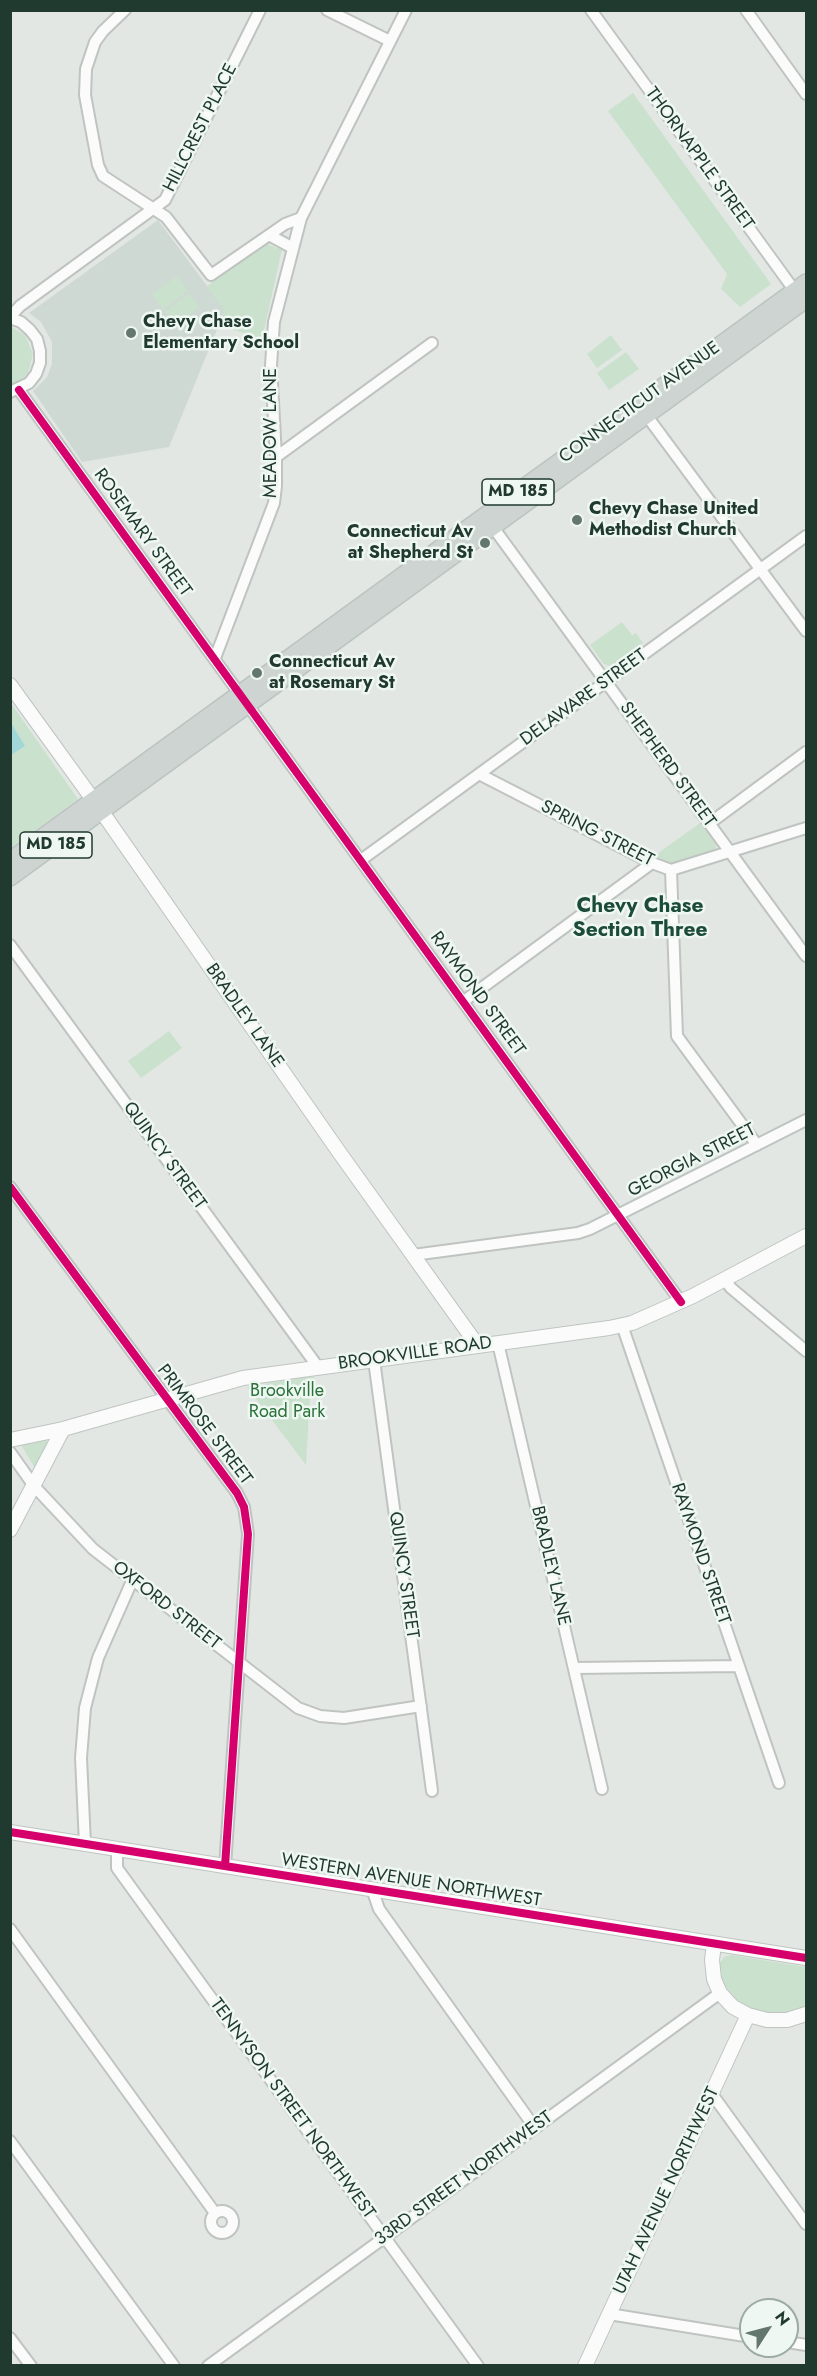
<!DOCTYPE html>
<style>
body{margin:0}
#map{position:relative;width:817px;height:2376px;overflow:hidden;background:#e2e7e4;font-family:Jost,sans-serif}
canvas{display:block}
.frame{position:absolute;inset:0;border:12px solid #203a2f;pointer-events:none}
.north{position:absolute;left:739px;top:2298px;width:60px;height:60px;box-sizing:border-box;background:#eff7f2;border:2px solid #9caba4;border-radius:50%;rotate:54deg;font-size:16px;font-weight:700;line-height:24px;text-align:center;color:#203a2f}
.north::after{content:'';display:block;margin:auto;width:21px;height:27px;background:#64776e;clip-path:polygon(50% 0,100% 100%,50% 72%,0 100%)}
</style>
<div id="map">
<canvas width="817" height="2376"></canvas>
<div class="frame"></div>
<div class="north">N</div>
</div>
<script>
const ctx = document.querySelector('canvas').getContext('2d');
ctx.lineJoin = 'round';
function paint(path, color) { ctx.fillStyle = color; ctx.fill(path, 'evenodd'); }
const toPath = rows => new Path2D(rows.map(r => 'M' + r).join(''));
function stroke(path, color, width, dash) { ctx.strokeStyle = color; ctx.lineWidth = width; ctx.lineCap = dash ? 'butt' : 'round'; ctx.setLineDash(dash || []); ctx.stroke(path); }
function label(font, color, halo, rows, align = 'center') {
  ctx.font = font + ' Jost,sans-serif'; ctx.lineWidth = 5; ctx.setLineDash([]); ctx.textBaseline = 'middle'; ctx.strokeStyle = halo; ctx.fillStyle = color; for (const [text, x, y, turn = 0] of rows) {
    ctx.save(); ctx.translate(x, y); ctx.rotate((+turn || 0) * Math.PI / 180); ctx.textAlign = isNaN(turn) ? turn : align; if (halo) ctx.strokeText(text, 0, 0); ctx.fillText(text, 0, 0); ctx.restore();
  }
}
paint(toPath([
 [158,220,225,310,169,447,82,462,33,391,47,377,52,364,52,342,41,322,29,313]
]), '#cfd9d3');
paint(toPath([
 [633,93,771,284,740,307,721,289,727,274,608,111],
 [267,244,282,250,262,339,219,325,224,310,207,286],
 [177,276,188,291,163,310,152,294],
 [189,294,200,307,175,326,164,312],
 [10,326,25,335,33,354,28,373,18,383,11,386],
 [611,335,622,350,597,368,587,354],
 [626,352,639,369,609,390,597,373],
 [622,622,632,635,636,633,643,643,615,664,609,666,603,663,590,645],
 [10,702,78,799,11,848,10,848],
 [700,823,716,845,715,853,672,866,654,856],
 [169,1031,182,1048,141,1078,128,1061],
 [305,1377,315,1377,310,1395,306,1465,247,1387],
 [46,1440,48,1444,36,1470,21,1445],
 [731,1955,806,1967,806,2006,790,2012,776,2014,757,2011,739,2002,725,1986,718,1966,724,1957]
]), '#cae1cd');
paint(toPath([
 [11,723,25,746,11,755,10,723]
]), '#a1d7d6');
const street = toPath([
 [125,10,103,31,95,42,86,69,85,95,98,165,103,176,166,217,211,275,285,224,301,218],
 [327,10,390,41],
 [591,10,797,294],
 [746,10,806,94],
 [269,235,293,248],
 [10,317,20,306,165,200,260,10],
 [10,318,21,322,30,330,37,339,40,351,40,363,36,374,29,383,10,392],
 [19,390,681,1302],
 [644,412,806,631],
 [276,457,432,343],
 [490,523,806,956],
 [215,658,274,503,276,486,276,457,271,365,274,322,301,218,406,10],
 [479,774,652,863,671,870,677,1036,757,1145],
 [710,823,806,752],
 [361,860,806,536],
 [671,870,806,828],
 [10,945,318,1367],
 [464,1001,652,863],
 [10,1187,237,1493,244,1507,248,1534,225,1866],
 [413,1255,578,1233,590,1229,806,1120],
 [725,1280,731,1288,806,1351],
 [622,1325,779,1783],
 [498,1343,602,1789],
 [374,1360,432,1791],
 [10,1452,34,1486,93,1549,298,1708,320,1716,344,1718,421,1706],
 [574,1668,739,1666],
 [85,1844,81,1758,85,1708,98,1658,132,1581],
 [117,1849,117,1868,478,2366],
 [372,1889,379,1909,535,2128],
 [10,1929,215,2213],
 [712,2094,806,2224],
 [10,2141,174,2366],
 '211 2222a11 11 0 1 1 22 0a11 11 0 1 1-22 0Z',
 [609,2314,751,2337],
 [10,2338,31,2366],
 [787,2342,806,2345],
 [208,2366,720,1993]
]);
const secondary = toPath([
 [10,685,102,812,339,1152,478,1346],
 [10,1440,63,1429,243,1378,609,1328,632,1323,693,1296,806,1236],
 [10,1530,63,1429],
 [10,1832,806,1958],
 [714,1944,712,1960,714,1979,720,1993,733,2007,748,2015,767,2020,787,2020,806,2014],
 [585,2366,748,2015]
]);
const primary = toPath([
 [10,860,806,282],
 [10,878,806,300]
]);
stroke(street, '#bfc4c1', 14);
stroke(secondary, '#bec5c1', 16);
stroke(primary, '#bbc4c0', 18);
stroke(street, '#fbfbfb', 10);
stroke(secondary, '#fbfbfb', 14);
stroke(primary, '#cdd4d1', 15);
stroke(toPath([
 [19,390,681,1302],
 [10,1187,237,1493,244,1507,248,1534,225,1866],
 [10,1832,806,1958]
]), '#d6006c', 8);
for (const [x, y, r, color] of [
 [131,333,6,"#64776e"],
 [577,520,6,"#64776e"],
 [485,543,6,"#64776e"],
 [257,673,6,"#64776e"]
]) { const dot = new Path2D(); dot.arc(x, y, r, 0, 2 * Math.PI); ctx.fillStyle = color; ctx.fill(dot); stroke(dot, '#eff7f2', 2); }
for (const [x, y, w] of [
 [518,492,72],
 [56,845,72]
]) { const box = new Path2D(); box.roundRect(x - w / 2, y - 13, w, 26, 4.5); ctx.fillStyle = '#eff7f2'; ctx.fill(box); stroke(box, '#203a2f', 1.5); }
label('bold 16px', '#203a2f', null, [
 ["MD 185",518,492],
 ["MD 185",56,845]
]);
label('18px', '#203a2f', '#eff7f2', [
 ["HILLCREST PLACE",201,128,-63],
 ["THORNAPPLE STREET",699,159,54],
 ["CONNECTICUT AVENUE",640,403,-36],
 ["MEADOW LANE",272,433,-90],
 ["ROSEMARY STREET",142,533,54],
 ["DELAWARE STREET",584,698,-36],
 ["SHEPHERD STREET",667,765,54],
 ["SPRING STREET",597,834,27],
 ["RAYMOND STREET",477,994,54],
 ["BRADLEY LANE",244,1016,55],
 ["QUINCY STREET",164,1156,54],
 ["GEORGIA STREET",692,1161,-27],
 ["BROOKVILLE ROAD",415,1354,-8],
 ["PRIMROSE STREET",204,1425,53],
 ["RAYMOND STREET",700,1554,71],
 ["BRADLEY LANE",550,1566,77],
 ["QUINCY STREET",403,1575,82],
 ["OXFORD STREET",166,1606,38],
 ["WESTERN AVENUE NORTHWEST",411,1881,9],
 ["TENNYSON STREET NORTHWEST",292,2109,54],
 ["33RD STREET NORTHWEST",464,2179,-36],
 ["UTAH AVENUE NORTHWEST",667,2191,-65]
]);
label('bold 18px', '#203a2f', '#eff7f2', [
 ["Chevy Chase",143,323],
 ["Elementary School",143,344],
 ["Chevy Chase United",589,510],
 ["Methodist Church",589,531],
 ["Connecticut Av",473,533,"right"],
 ["at Shepherd St",473,554,"right"],
 ["Connecticut Av",269,663],
 ["at Rosemary St",269,684]
], 'left');
label('18px', '#2a713a', '#eff7f2', [
 ["Brookville",287,1392],
 ["Road Park",287,1413]
]);
label('bold 21px', '#1c4c39', '#eff7f2', [
 ["Chevy Chase",640,907],
 ["Section Three",640,931]
]);
</script>
